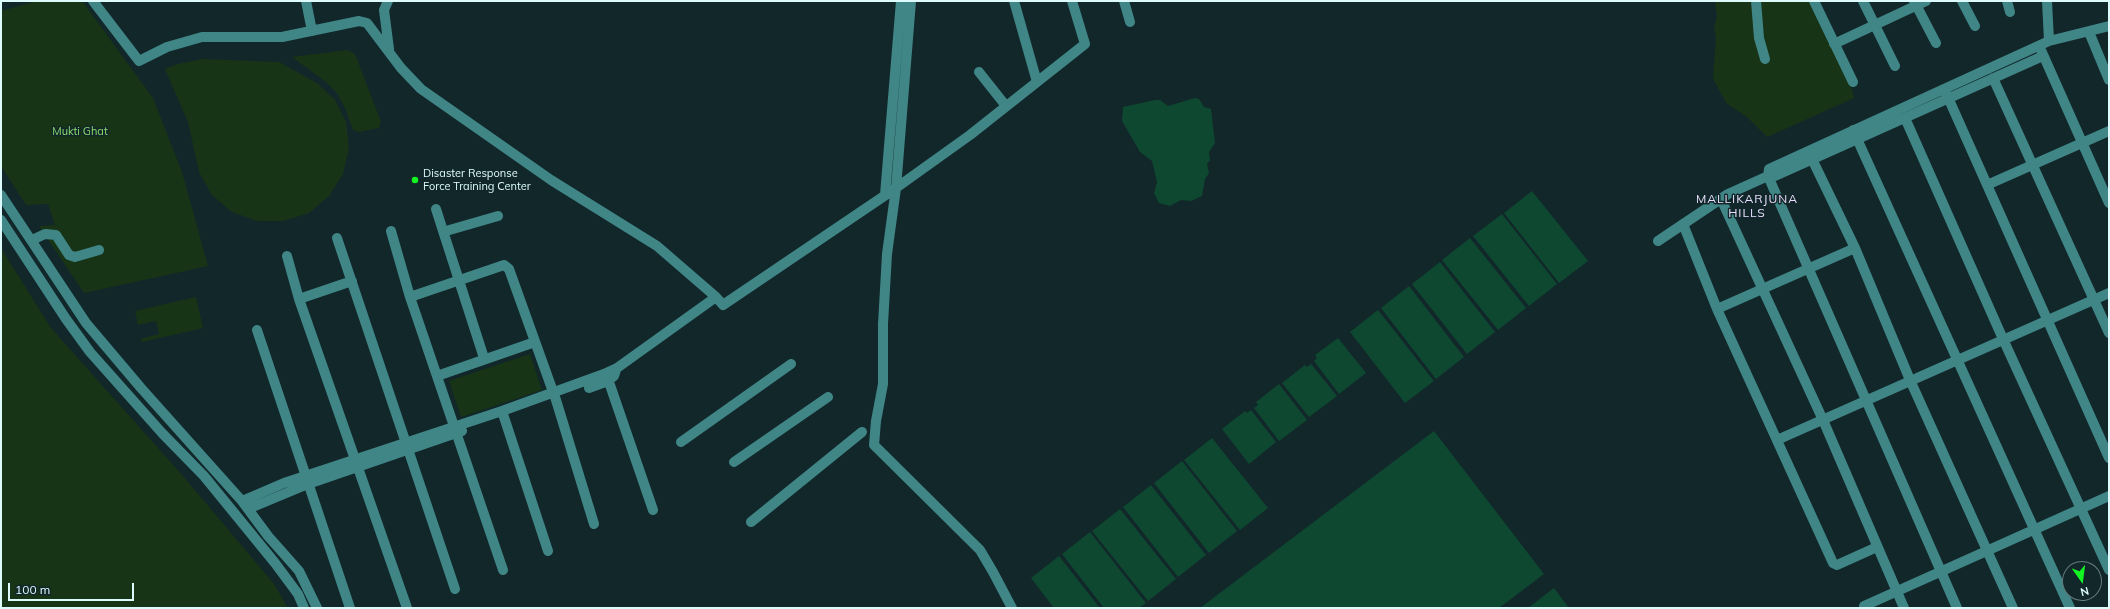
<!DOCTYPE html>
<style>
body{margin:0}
#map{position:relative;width:2110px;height:609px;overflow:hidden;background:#12272a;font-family:Mulish,sans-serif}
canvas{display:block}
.frame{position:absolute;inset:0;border:2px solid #ddfbfd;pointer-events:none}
.north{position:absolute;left:2062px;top:561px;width:40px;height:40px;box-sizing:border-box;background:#12272a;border:1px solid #637c7e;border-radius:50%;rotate:166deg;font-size:11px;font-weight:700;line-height:16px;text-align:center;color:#ddfbfd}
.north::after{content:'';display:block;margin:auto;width:14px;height:18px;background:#13f423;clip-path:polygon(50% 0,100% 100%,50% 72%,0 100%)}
.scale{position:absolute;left:8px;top:583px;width:126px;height:18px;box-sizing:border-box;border:2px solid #ddfbfd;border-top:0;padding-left:5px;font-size:12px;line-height:14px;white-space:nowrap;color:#ddfbfd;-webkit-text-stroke:3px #12272a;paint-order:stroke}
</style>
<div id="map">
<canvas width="2110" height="609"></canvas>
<div class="frame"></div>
<div class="north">N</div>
<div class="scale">100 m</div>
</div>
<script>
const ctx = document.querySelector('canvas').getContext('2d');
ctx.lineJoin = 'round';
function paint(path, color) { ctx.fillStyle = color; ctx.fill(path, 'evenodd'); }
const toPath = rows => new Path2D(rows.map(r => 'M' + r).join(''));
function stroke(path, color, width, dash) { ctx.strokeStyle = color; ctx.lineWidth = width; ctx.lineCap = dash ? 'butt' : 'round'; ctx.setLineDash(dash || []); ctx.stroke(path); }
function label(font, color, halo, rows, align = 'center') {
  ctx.font = font + ' Mulish,sans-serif'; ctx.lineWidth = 3; ctx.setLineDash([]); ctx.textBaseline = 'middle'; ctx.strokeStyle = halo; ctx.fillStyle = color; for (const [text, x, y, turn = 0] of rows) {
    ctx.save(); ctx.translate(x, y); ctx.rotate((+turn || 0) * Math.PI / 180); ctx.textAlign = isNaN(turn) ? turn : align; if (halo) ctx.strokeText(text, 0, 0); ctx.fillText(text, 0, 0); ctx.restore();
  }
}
paint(toPath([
 [37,1,82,1,153,98,182,172,208,266,84,293,39,226,55,225,48,204,26,205,1,166,1,11],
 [1715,1,1810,1,1853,92,1854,98,1767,137,1746,116,1727,104,1713,79,1716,37,1714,27,1717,16],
 [347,50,355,54,381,122,379,128,359,132,353,130,345,108,337,93,326,82,292,57],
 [204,59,279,62,317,83,335,100,346,122,349,148,343,174,329,196,309,213,283,221,257,221,232,212,212,195,199,172,188,122,165,69,177,64],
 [1,248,51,328,183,476,274,584,288,608,1,608],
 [196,297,203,328,142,342,141,339,159,334,156,321,138,325,135,311],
 [530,354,542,390,461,417,449,381]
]), '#183416');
paint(toPath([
 [1195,98,1199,99,1204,107,1211,109,1215,143,1209,152,1210,160,1207,164,1209,173,1205,179,1202,196,1191,201,1181,200,1170,206,1159,203,1154,193,1157,182,1152,161,1140,152,1122,121,1123,107,1155,100,1160,100,1168,106],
 [1532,191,1588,261,1559,283,1504,213],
 [1502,214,1557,284,1529,306,1473,236],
 [1470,238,1526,308,1498,330,1442,260],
 [1440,262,1495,332,1467,354,1412,284],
 [1409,286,1464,357,1436,379,1381,308],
 [1378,310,1434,381,1405,403,1350,332],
 [1338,338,1366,373,1339,394,1314,361,1317,358,1315,355],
 [1311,364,1337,396,1309,417,1282,383,1305,365,1307,367],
 [1279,384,1307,420,1279,441,1254,408,1258,405,1256,402],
 [1251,410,1276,442,1249,464,1222,429,1245,411,1247,413],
 [1434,431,1544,574,1499,608,1200,608],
 [1212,438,1268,508,1240,530,1184,460],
 [1182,461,1237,531,1209,553,1154,483],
 [1151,485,1206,555,1178,577,1123,507],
 [1120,509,1176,579,1148,601,1092,531],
 [1090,532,1146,603,1139,608,1104,608,1062,554],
 [1059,556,1100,608,1054,608,1031,578],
 [1554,588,1569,608,1528,608]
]), '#0e4831');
stroke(toPath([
 [93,1,139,61,167,47,202,37,282,37,359,21,367,23,401,68,421,89,551,180,657,246,716,297],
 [306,1,312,31],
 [388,1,384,10,389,49],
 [911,1,896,188,887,254,883,324,883,384,876,421,874,445,980,550,993,572,1012,608],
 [1014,1,1037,82],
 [1124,1,1130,22],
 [1756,1,1759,38,1765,59],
 [1814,1,1853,82],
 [1863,1,1895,66],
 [1914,1,1936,43],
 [1962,1,1975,26],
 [2007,1,2010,12],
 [2047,1,2049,41],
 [2089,32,2109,80],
 [1834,44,1926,1],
 [2041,50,2109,203],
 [979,72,1006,106],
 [1993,78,2109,333],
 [1946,93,2109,458],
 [1905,118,2003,339,2109,570],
 [1853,130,2070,608],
 [1812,159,1855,248,1910,380,2013,608],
 [1987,185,2109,131],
 [1,195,86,323,141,388,242,501,268,536,299,571,317,608],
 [885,195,901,1],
 [1721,199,1823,420,1904,608],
 [436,209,444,234],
 [1,220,66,319,90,352,162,433,204,476,275,563,298,594,304,608],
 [1683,224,1717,309,1833,563,1837,565,1877,547],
 [391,231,410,297,503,570],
 [337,238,455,589],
 [32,240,45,234,56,235,69,255,75,257,99,250],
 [1658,241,1728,194,1768,176,1775,176,2043,56],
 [287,256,299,299,407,608],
 [410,297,504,265,509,269,556,400,594,524],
 [299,299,352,281],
 [1717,309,1855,248],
 [257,330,350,608],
 [484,358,444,234,446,231,498,216],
 [437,376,535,342],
 [605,376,610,385,653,510],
 [589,388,608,381,614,376,616,370],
 [502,411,548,551],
 [1777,440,2109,293],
 [681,442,791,364],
 [734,462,828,397],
 [242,501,284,483,502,411,604,374,617,368,716,297,723,305,896,188,970,135,1085,44,1072,1],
 [248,509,308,484,462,431],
 [751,522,862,432],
 [1864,606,2109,496],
 [1957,608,1768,176,1769,169,2049,41,2109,26]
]), '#408687', 10);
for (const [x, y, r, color] of [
 [415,180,4,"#13f423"]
]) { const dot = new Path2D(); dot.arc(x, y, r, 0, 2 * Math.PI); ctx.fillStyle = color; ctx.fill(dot); stroke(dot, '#12272a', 1.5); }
label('11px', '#8adc6b', '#12272a', [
 ["Mukti Ghat",80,132]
]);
label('11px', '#ddfbfd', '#12272a', [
 ["Disaster Response",423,174],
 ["Force Training Center",423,187]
], 'left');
ctx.letterSpacing = '1px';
label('12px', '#e9dffe', '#12272a', [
 ["MALLIKARJUNA",1747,199],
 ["HILLS",1747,213]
]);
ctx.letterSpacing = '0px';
</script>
